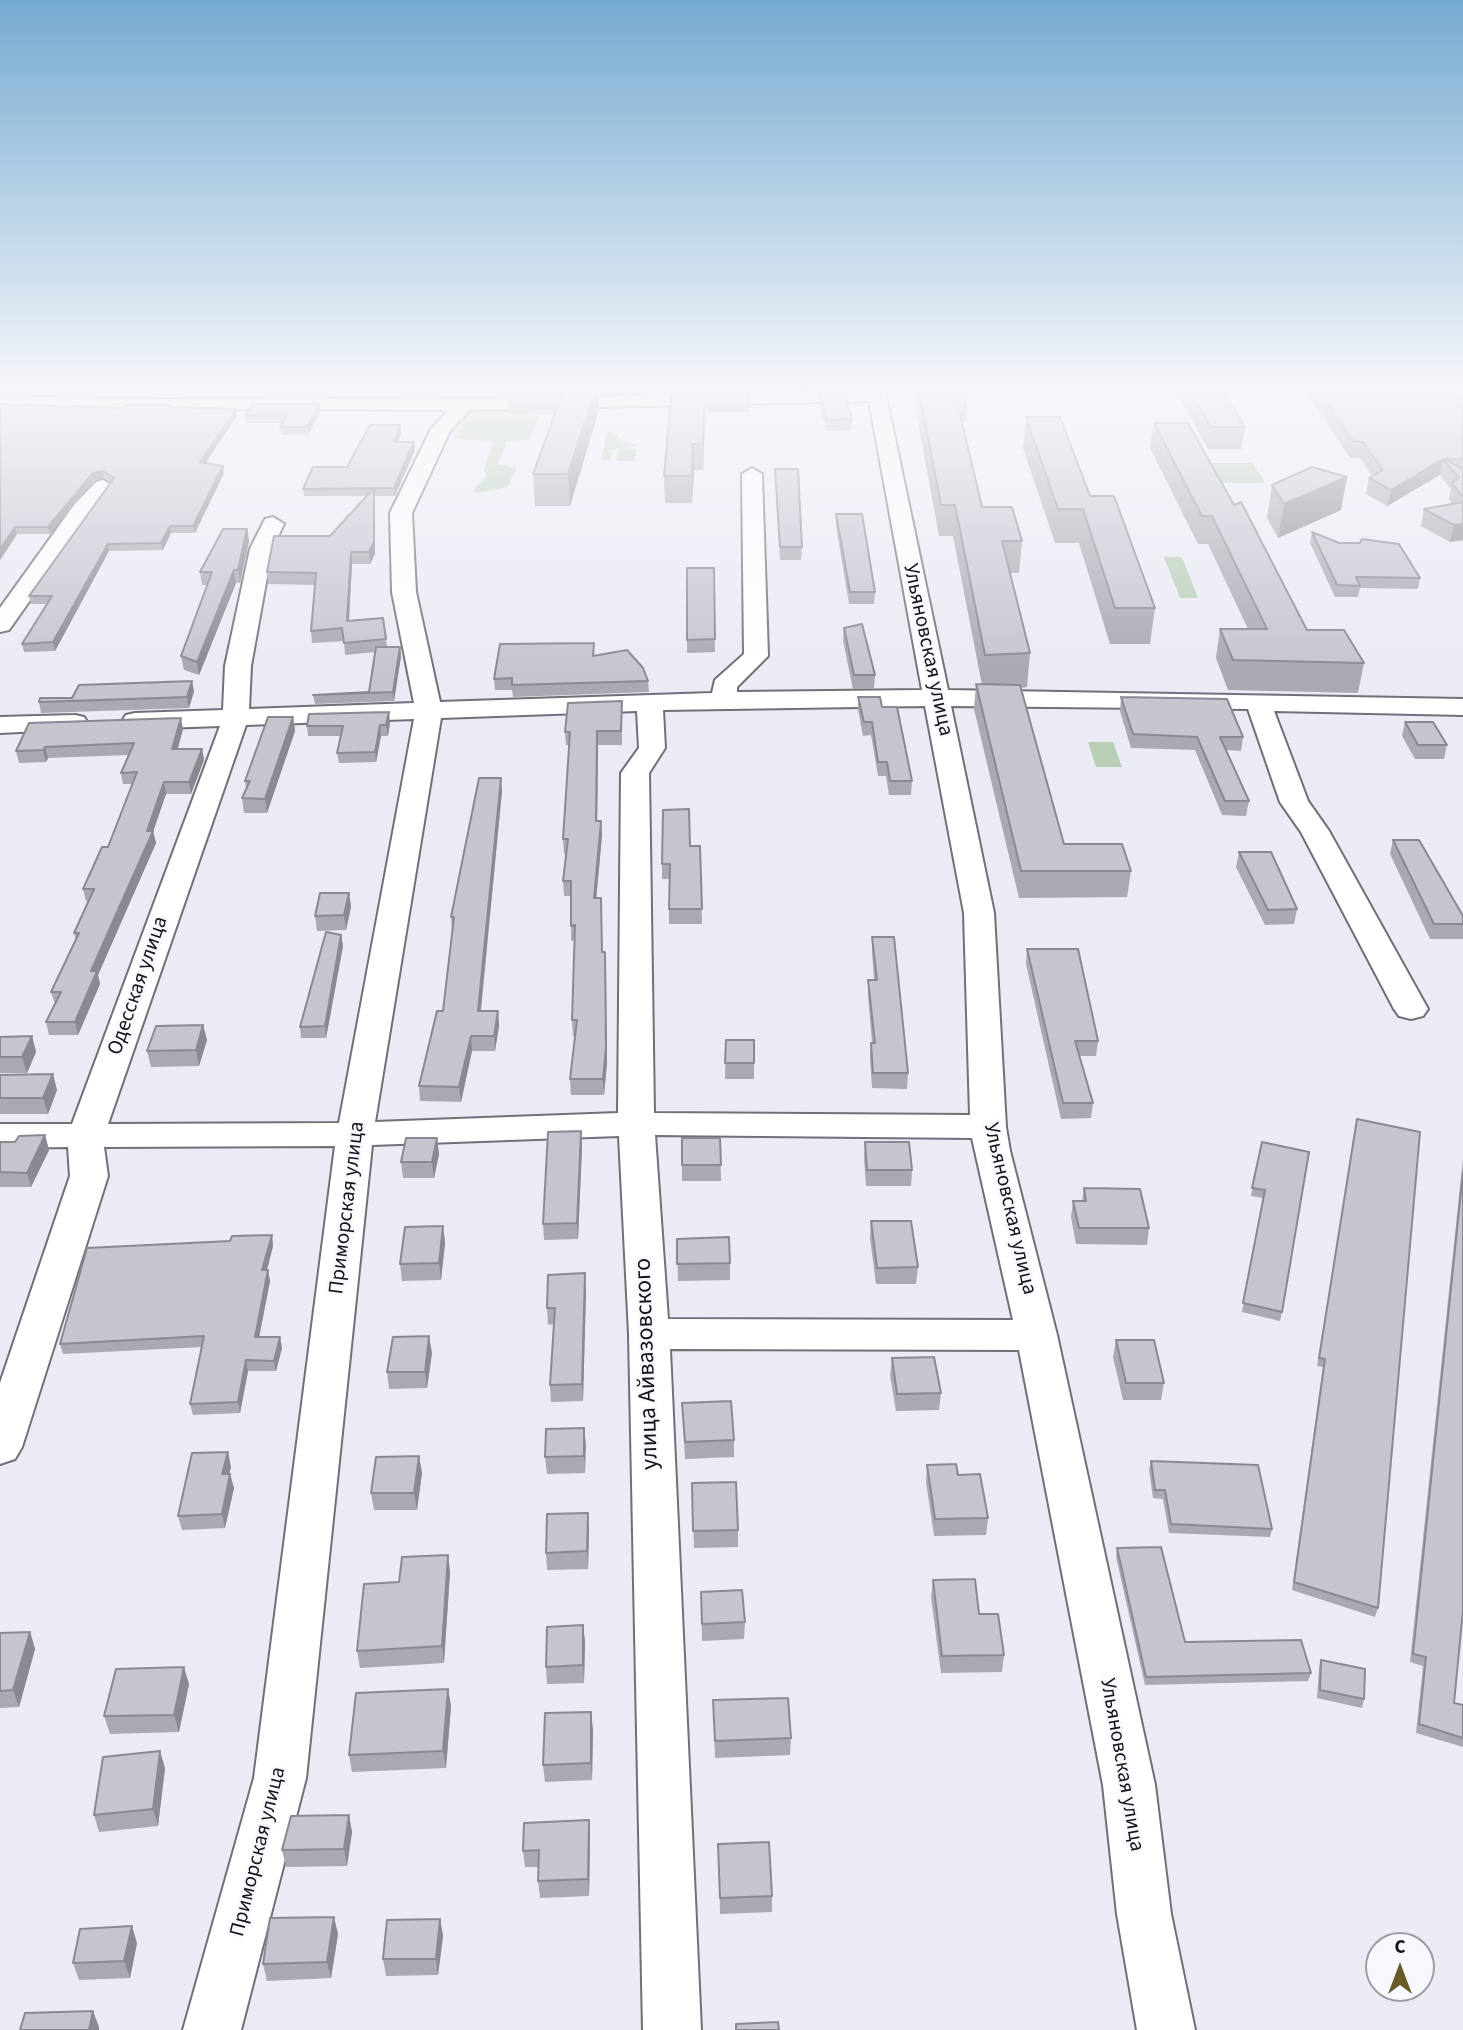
<!DOCTYPE html>
<meta charset="utf-8">
<style>
body{margin:0}
#map{position:relative;width:1463px;height:2030px;overflow:hidden;background:#ebebf5;font-family:"Source Sans 3",sans-serif}
canvas{display:block}
.north{position:absolute;left:1365px;top:1932px;width:70px;height:70px;box-sizing:border-box;background:#f8f9ff;border:2px solid #9d9da2;border-radius:50%;rotate:0deg;font-size:19px;font-weight:700;line-height:28px;text-align:center;color:#141417}
.north::after{content:'';display:block;margin:auto;width:24px;height:32px;background:#695b28;clip-path:polygon(50% 0,100% 100%,50% 72%,0 100%)}
</style>
<div id="map">
<canvas width="1463" height="2030"></canvas>
<div class="north">С</div>
</div>
<script>
const ctx = document.querySelector('canvas').getContext('2d');
ctx.lineJoin = 'round';
function paint(path, color) { ctx.fillStyle = color; ctx.fill(path, 'evenodd'); }
const toPath = rows => new Path2D(rows.map(r => 'M' + r).join(''));
function stroke(path, color, width, dash) { ctx.strokeStyle = color; ctx.lineWidth = width; ctx.lineCap = dash ? 'butt' : 'round'; ctx.setLineDash(dash || []); ctx.stroke(path); }
function label(font, color, halo, rows, align = 'center') {
  ctx.font = font + ' "Source Sans 3",sans-serif'; ctx.lineWidth = 5; ctx.setLineDash([]); ctx.textBaseline = 'middle'; ctx.strokeStyle = halo; ctx.fillStyle = color; for (const [text, x, y, turn = 0] of rows) {
    ctx.save(); ctx.translate(x, y); ctx.rotate((+turn || 0) * Math.PI / 180); ctx.textAlign = isNaN(turn) ? turn : align; if (halo) ctx.strokeText(text, 0, 0); ctx.fillText(text, 0, 0); ctx.restore();
  }
}
paint(toPath([
 [408,386,450,386,426,400,247,400,258,392,400,394],
 [511,409,514,414,539,416,530,439,507,442,498,464,517,468,507,487,477,493,473,490,487,476,484,471,493,441,454,439,467,413],
 [613,431,621,440,638,445,621,448,636,449,634,461,616,461,618,448,612,450,611,460,601,460,607,432],
 [1209,463,1253,463,1265,483,1220,483],
 [1164,557,1182,557,1198,598,1180,598],
 [1088,742,1113,742,1122,767,1096,767]
]), '#b8ceb5');
const street = toPath([
 [866,386,884,386,948,690,1463,699,1463,715,1274,711,1308,801,1329,831,1428,1009,1423,1016,1411,1019,1399,1016,1394,1009,1301,832,1280,802,1248,709,951,706,994,913,1006,1127,1010,1151,1057,1335,1155,1785,1171,1914,1195,2030,1137,2030,1117,1914,1103,1785,1019,1350,670,1349,701,2030,643,2030,629,1334,619,1136,372,1145,306,1778,241,2030,183,2030,254,1778,335,1146,104,1147,108,1176,22,1447,15,1459,0,1464,0,1383,70,1176,68,1147,0,1148,0,1124,72,1124,220,726,135,729,126,727,122,721,126,715,135,713,223,710,225,666,250,549,265,519,273,517,284,524,272,549,251,666,249,709,414,703,392,592,390,513,431,429,449,410,0,408,0,396,145,399,548,398,866,390,866,386],
 [869,401,922,690,737,692,737,687,768,656,762,474,752,468,742,474,744,654,715,680,712,693,440,702,416,592,412,513,450,431,470,410,869,401],
 [925,706,964,913,970,1115,654,1113,649,773,665,748,663,710,925,706],
 [637,711,639,748,621,773,618,1113,375,1122,441,718,637,711],
 [414,719,339,1123,108,1124,246,725,414,719],
 [655,1135,972,1138,1013,1320,668,1319,655,1135],
 [103,480,113,486,90,515,9,630,0,632,0,608,74,505,96,482,103,480],
 [75,715,84,717,88,723,84,729,0,733,0,717,75,715]
]);
stroke(street, '#707079', 4);
paint(street, '#fff');
paint(toPath([
 [43,386,86,386,75,395,44,394],
 [152,386,196,386,186,396,154,396],
 [264,386,333,386,328,396,265,396],
 [477,386,665,386,623,386,622,394,599,394,599,410,570,506,535,506,533,474,554,414,509,414,508,395,477,388],
 [672,386,750,386,749,412,705,412,703,470,694,470,692,503,665,503,664,476],
 [785,386,843,386,843,388,785,389],
 [914,386,966,386,968,393,966,421,962,421,982,507,1022,541,1019,573,1010,573,1030,653,1027,687,1021,688,1064,844,1131,871,1127,897,1019,898,974,709,976,684,982,685,953,536,939,536,917,416],
 [1173,386,1219,386,1245,427,1241,449,1208,449],
 [1302,386,1463,386,1463,540,1450,542,1421,526,1424,509,1452,504,1449,500,1451,489,1440,475,1387,506,1366,494,1369,478,1372,476,1360,458,1350,458],
 [820,394,852,419,851,430,827,431,819,405],
 [0,404,123,408,170,405,170,407,237,416,205,463,224,473,195,533,171,533,163,550,109,551,55,651,24,652,22,644,47,604,31,604,29,596,111,482,104,478,94,480,50,534,17,534,0,560],
 [320,412,308,435,281,435,280,427,282,423,246,423,245,415],
 [1026,417,1090,496,1155,608,1150,644,1110,644,1079,543,1055,543,1023,448],
 [1154,423,1234,505,1307,630,1364,663,1358,693,1228,690,1216,658,1220,629,1248,629,1208,544,1198,544,1150,448],
 [400,425,401,432,398,442,414,442,415,450,395,496,374,496,375,554,370,564,352,564,349,621,383,618,387,647,400,647,401,656,394,701,315,704,313,695,369,692,375,652,345,655,344,641,312,643,311,631,315,585,268,584,267,572,330,536,366,496,304,496,303,489,347,467],
 [775,469,802,547,801,560,780,560],
 [1272,485,1341,510,1278,538,1267,518],
 [836,514,875,592,874,604,849,604,836,526],
 [247,529,249,541,240,583,236,583,199,675,184,670,181,656,207,585,202,585,200,572],
 [1312,532,1420,578,1418,589,1360,588,1358,597,1335,597,1310,543],
 [687,568,714,568,715,652,687,653],
 [844,628,875,675,874,689,853,689,843,641],
 [594,656,648,681,649,692,513,697,512,690,495,690,494,679],
 [194,691,189,708,41,713,39,702,72,698],
 [858,697,882,707,912,781,911,795,889,795,886,776,878,776,871,735,863,736,858,710],
 [1121,697,1243,737,1241,751,1226,750,1249,801,1246,816,1222,815,1195,750,1131,748,1120,711],
 [622,701,622,745,598,745,597,821,601,821,602,835,596,898,601,898,602,952,605,952,606,967,607,1063,604,1095,571,1095,570,1079,576,1036,573,1036,572,1020,574,940,571,941,571,896,564,896,563,881,566,854,564,854,563,839,569,745,566,745,565,732],
 [293,717,295,731,267,813,244,813,242,798,246,789,245,781],
 [390,722,388,736,381,736,376,762,339,763,337,753,341,736,308,736,307,726],
 [1405,722,1447,745,1444,759,1415,759,1402,736],
 [29,723,183,729,178,749,202,749,204,760,191,794,166,794,153,831,156,843,98,975,100,984,78,1035,49,1035,46,1022,55,1004,51,992,76,940,74,933,89,901,86,901,83,889,108,847,132,784,123,784,121,773,129,755,48,758,46,762,19,763,16,751],
 [502,791,481,1011,498,1011,499,1026,495,1051,472,1051,461,1102,420,1101,419,1086,443,1011,452,930,451,917],
 [1393,840,1463,916,1463,939,1430,939,1390,854],
 [690,846,700,846,702,924,669,924,669,879,662,879,662,864],
 [1239,852,1297,909,1294,924,1265,925,1236,867],
 [349,893,351,907,346,930,317,931,315,916],
 [341,935,343,946,326,1038,301,1038,300,1027],
 [872,937,908,1073,907,1089,872,1088,870,1058,871,1043,872,1043,868,995,868,980,874,980,872,952],
 [1027,949,1098,1041,1096,1056,1079,1056,1093,1103,1091,1118,1061,1119,1026,964],
 [203,1025,207,1040,199,1066,151,1067,147,1051],
 [32,1036,36,1052,27,1073,0,1073,0,1037],
 [726,1040,754,1040,754,1079,725,1079],
 [0,1075,57,1090,48,1114,0,1114],
 [1357,1119,1378,1608,1375,1617,1292,1590,1323,1367,1317,1366],
 [581,1131,582,1147,578,1239,544,1240,543,1224],
 [45,1135,49,1150,31,1187,0,1187,0,1142,15,1142],
 [437,1138,439,1154,434,1178,403,1178,401,1162],
 [720,1138,721,1181,682,1181,682,1165],
 [865,1142,912,1170,911,1186,866,1186,864,1158],
 [1262,1142,1282,1312,1280,1321,1242,1312,1263,1198,1251,1196],
 [1463,1158,1463,1610,1454,1703,1463,1705,1463,1747,1416,1733,1423,1666,1410,1662],
 [1084,1188,1149,1228,1147,1245,1076,1244,1071,1217,1073,1201,1082,1201],
 [871,1221,918,1267,916,1284,876,1284,870,1238],
 [443,1226,445,1243,441,1280,402,1281,400,1264],
 [272,1235,273,1246,267,1270,270,1281,259,1337,282,1348,276,1371,248,1371,240,1413,193,1415,190,1404,202,1347,63,1354,60,1344],
 [677,1239,730,1263,730,1280,678,1281],
 [586,1290,583,1401,551,1402,550,1385,554,1324,548,1325,547,1308],
 [1116,1340,1164,1383,1161,1400,1123,1400,1113,1357],
 [432,1353,427,1388,389,1389,387,1372],
 [892,1358,941,1393,939,1410,896,1411,890,1375],
 [682,1403,734,1440,734,1457,685,1459],
 [584,1428,585,1473,547,1474,545,1457],
 [419,1456,422,1473,417,1510,374,1510,371,1493],
 [1151,1461,1272,1529,1270,1537,1169,1533,1163,1499,1153,1498,1149,1469],
 [927,1465,958,1475,988,1518,986,1535,934,1536,926,1482],
 [231,1467,229,1474,230,1474,234,1488,225,1528,182,1530,178,1516],
 [692,1483,738,1530,738,1547,694,1548],
 [588,1513,589,1530,588,1569,547,1570,546,1553],
 [1117,1548,1185,1642,1311,1673,1308,1681,1145,1685,1116,1557],
 [448,1555,450,1572,444,1663,360,1668,357,1651,399,1582],
 [933,1580,979,1614,1004,1655,1002,1672,941,1673,931,1597],
 [701,1592,745,1622,744,1639,702,1641],
 [583,1625,585,1642,584,1683,547,1684,546,1667],
 [30,1632,35,1649,19,1707,0,1708,0,1633],
 [1321,1660,1364,1699,1362,1708,1317,1698,1319,1668],
 [189,1684,179,1732,110,1734,104,1716],
 [448,1689,451,1706,446,1768,352,1772,349,1755],
 [713,1700,791,1738,790,1755,715,1758],
 [593,1729,592,1780,545,1782,543,1765],
 [165,1768,158,1826,99,1832,94,1815],
 [349,1815,352,1832,347,1866,286,1867,282,1850],
 [589,1820,590,1837,589,1896,540,1898,538,1881,538,1867,525,1867,523,1851],
 [719,1861,772,1896,772,1912,720,1914],
 [440,1919,443,1936,438,1975,386,1976,383,1959],
 [338,1934,331,1978,267,1981,263,1964],
 [137,1943,130,1978,79,1980,73,1963]
]), '#a9a9b2');
paint(toPath([
 [74,386,86,386,75,395],
 [184,386,196,386,186,396],
 [327,386,333,386,328,396],
 [596,386,598,386,599,410,570,506,568,474],
 [705,387,705,412,703,470,703,444],
 [319,404,320,412,308,435,307,427],
 [236,409,237,416,201,469,200,462],
 [400,425,401,432,396,450,395,442],
 [414,442,415,450,395,496,394,488],
 [693,444,694,470,692,503,692,476],
 [1443,459,1440,475,1387,506,1391,490],
 [223,466,224,473,195,533,193,526],
 [103,471,104,478,94,480,50,534,48,527,93,473],
 [1347,477,1341,510,1278,538,1284,504],
 [374,488,375,499,375,554,370,564,369,552],
 [1463,524,1463,540,1450,542,1454,525],
 [170,526,171,533,163,550,161,543],
 [15,527,17,534,0,560,0,549],
 [247,529,249,541,240,583,238,570],
 [108,544,109,551,55,651,53,642],
 [351,552,352,564,348,633,347,621],
 [234,570,236,583,199,675,197,662],
 [400,647,401,656,394,701,393,692],
 [192,681,194,691,189,708,187,697],
 [389,712,390,722,388,736,386,725],
 [293,717,295,731,267,813,265,799],
 [181,718,183,729,174,760,172,749],
 [380,725,381,736,376,762,375,752],
 [597,731,598,745,597,835,596,821],
 [45,747,48,758,46,762,43,750],
 [202,749,204,760,191,794,189,782],
 [501,778,502,791,479,1026,478,1011],
 [164,782,166,794,153,832,153,831,156,843,98,975,100,984,78,1035,75,1022,91,971,147,831],
 [601,821,602,835,595,913,594,898],
 [349,893,351,907,346,930,344,915],
 [341,935,343,946,326,1038,325,1026],
 [605,952,607,1063,604,1095,603,1079],
 [498,1011,499,1026,495,1051,494,1036],
 [203,1025,207,1040,199,1066,196,1050],
 [32,1036,36,1052,27,1073,22,1057],
 [471,1036,472,1051,461,1102,459,1087],
 [53,1074,57,1090,48,1114,43,1098],
 [581,1131,582,1147,578,1239,577,1223],
 [45,1135,49,1150,31,1187,27,1173],
 [437,1138,439,1154,434,1178,432,1162],
 [443,1226,445,1243,441,1280,439,1263],
 [272,1235,273,1246,264,1281,262,1270],
 [268,1270,270,1281,257,1348,255,1337],
 [585,1273,586,1290,583,1401,582,1384],
 [429,1336,432,1353,427,1388,425,1372],
 [280,1337,282,1348,276,1371,274,1361],
 [246,1360,248,1371,240,1413,238,1402],
 [584,1428,586,1445,585,1473,584,1456],
 [228,1452,231,1467,225,1489,222,1474],
 [419,1456,422,1473,417,1510,414,1493],
 [230,1474,234,1488,225,1528,222,1514],
 [588,1513,589,1530,588,1569,587,1551],
 [448,1555,450,1572,444,1663,442,1646],
 [583,1625,585,1642,584,1683,583,1665],
 [30,1632,35,1649,19,1707,13,1690],
 [184,1667,189,1684,179,1732,174,1715],
 [448,1689,451,1706,446,1768,443,1751],
 [591,1712,593,1729,592,1780,591,1763],
 [160,1751,165,1768,158,1826,153,1809],
 [349,1815,352,1832,347,1866,344,1849],
 [589,1820,590,1837,589,1896,588,1879],
 [334,1917,338,1934,331,1978,327,1962],
 [440,1919,443,1936,438,1975,436,1959],
 [132,1926,137,1943,130,1978,124,1961],
 [93,2011,99,2027,99,2030,89,2030]
]), '#898a91');
const building = toPath([
 [565,386,596,386,568,474,533,474,565,386],
 [672,386,750,386,750,387,705,387,703,444,693,444,692,476,664,476,672,386],
 [918,386,966,386,968,393,955,393,982,507,1012,507,1022,541,1002,541,1030,653,985,655,955,505,941,505,918,386],
 [1187,386,1219,386,1245,427,1211,427,1187,386],
 [1315,386,1463,386,1463,459,1444,459,1463,469,1463,497,1452,483,1459,478,1443,459,1391,490,1369,478,1383,470,1363,442,1353,441,1315,386],
 [845,393,852,419,827,420,820,394,845,393],
 [0,404,123,408,125,405,170,405,168,407,236,409,200,462,223,466,193,526,170,526,161,543,108,544,53,642,22,644,52,596,29,596,114,478,103,471,93,473,48,527,15,527,0,549,0,404],
 [253,404,319,404,307,427,280,427,287,414,245,415,253,404],
 [1026,417,1060,417,1090,496,1114,496,1155,608,1115,608,1083,509,1058,509,1026,417],
 [1154,423,1188,423,1234,505,1241,502,1307,630,1344,630,1364,663,1233,660,1220,629,1267,629,1212,516,1202,516,1154,423],
 [370,425,400,425,395,442,414,442,394,488,303,489,313,467,347,467,370,425],
 [1312,467,1347,477,1284,504,1272,485,1312,467],
 [775,469,798,469,802,547,780,547,775,469],
 [374,488,374,542,369,552,351,552,347,621,383,618,386,639,344,643,342,628,311,631,316,573,267,572,274,536,330,536,374,488],
 [1463,502,1463,524,1454,525,1424,509,1463,502],
 [836,514,862,514,875,592,850,592,836,514],
 [223,529,247,529,238,570,234,570,197,662,181,656,212,572,200,572,223,529],
 [1312,532,1339,543,1360,543,1362,539,1399,544,1420,578,1356,577,1360,586,1337,585,1312,532],
 [687,568,714,568,715,639,687,640,687,568],
 [862,624,875,675,854,675,844,628,862,624],
 [594,643,593,656,627,650,643,668,648,681,512,685,512,678,494,679,500,644,594,643],
 [376,647,400,647,393,692,313,695,369,692,376,647],
 [192,681,187,697,39,702,40,698,72,698,79,685,192,681],
 [976,684,1020,685,1064,844,1122,844,1131,871,1021,871,976,684],
 [858,697,880,697,882,707,897,707,912,781,890,781,887,762,878,762,872,722,864,722,858,697],
 [1121,697,1227,699,1243,737,1220,737,1249,801,1225,801,1197,737,1133,734,1121,697],
 [622,701,621,731,597,731,596,821,601,821,594,898,601,898,602,952,605,952,606,1047,603,1079,570,1079,577,1020,572,1020,575,925,571,926,571,881,563,881,568,839,563,839,570,732,565,732,568,703,622,701],
 [389,712,386,725,380,725,375,752,337,753,343,726,307,726,309,714,389,712],
 [268,717,293,717,265,799,242,798,250,781,245,781,268,717],
 [181,718,172,749,202,749,189,782,164,782,147,831,153,831,91,971,97,971,75,1022,46,1022,61,992,51,992,79,933,74,933,94,889,83,889,102,847,108,847,137,772,121,773,134,743,45,747,43,750,16,751,29,723,181,718],
 [1405,722,1433,722,1447,745,1418,745,1405,722],
 [479,778,501,778,478,1011,498,1011,494,1036,471,1036,459,1087,419,1086,437,1011,443,1011,454,917,451,917,479,778],
 [689,809,690,846,700,846,702,909,669,909,670,864,662,864,663,810,689,809],
 [1393,840,1419,840,1463,916,1463,924,1434,924,1393,840],
 [1239,852,1271,852,1297,909,1268,910,1239,852],
 [320,893,349,893,344,915,315,916,320,893],
 [326,932,341,935,325,1026,300,1027,326,932],
 [872,937,894,937,908,1073,873,1073,871,1043,875,1043,868,980,877,980,872,937],
 [1027,949,1078,949,1098,1041,1075,1041,1093,1103,1063,1103,1027,949],
 [203,1025,196,1050,147,1051,156,1026,203,1025],
 [32,1036,22,1057,0,1057,0,1037,32,1036],
 [726,1040,754,1040,754,1063,725,1063,726,1040],
 [53,1074,43,1098,0,1098,0,1075,53,1074],
 [1357,1119,1420,1132,1378,1608,1294,1582,1325,1359,1319,1358,1357,1119],
 [581,1131,577,1223,543,1224,548,1132,581,1131],
 [45,1135,27,1173,0,1172,0,1142,15,1142,19,1136,45,1135],
 [406,1138,437,1138,432,1162,401,1162,406,1138],
 [682,1138,720,1138,721,1165,682,1165,682,1138],
 [865,1142,909,1142,912,1170,867,1170,865,1142],
 [1262,1142,1309,1152,1282,1312,1243,1303,1265,1190,1252,1188,1262,1142],
 [1463,1172,1463,1610,1454,1703,1463,1705,1463,1738,1419,1724,1426,1657,1413,1654,1463,1172],
 [1084,1188,1140,1189,1149,1228,1079,1228,1073,1201,1086,1201,1084,1188],
 [871,1221,911,1221,918,1267,877,1268,871,1221],
 [443,1226,439,1263,400,1264,405,1227,443,1226],
 [272,1235,262,1270,268,1270,255,1337,280,1337,274,1361,246,1360,238,1402,190,1404,204,1336,60,1344,87,1248,230,1241,232,1236,272,1235],
 [729,1237,730,1263,677,1264,677,1239,729,1237],
 [585,1273,582,1384,550,1385,555,1308,547,1308,548,1275,585,1273],
 [429,1336,425,1372,387,1372,393,1337,429,1336],
 [1116,1340,1154,1340,1164,1383,1126,1383,1116,1340],
 [934,1357,941,1393,897,1394,892,1358,934,1357],
 [731,1401,734,1440,685,1442,682,1403,731,1401],
 [584,1428,584,1456,545,1457,546,1429,584,1428],
 [228,1452,222,1474,230,1474,222,1514,178,1516,192,1453,228,1452],
 [419,1456,414,1493,371,1493,376,1457,419,1456],
 [1151,1461,1258,1465,1272,1529,1171,1524,1165,1490,1155,1490,1151,1461],
 [956,1464,958,1475,980,1474,988,1518,935,1519,927,1465,956,1464],
 [736,1482,738,1530,693,1531,692,1483,736,1482],
 [588,1513,587,1551,546,1553,547,1514,588,1513],
 [1161,1547,1185,1642,1301,1640,1311,1673,1146,1677,1117,1548,1161,1547],
 [448,1555,442,1646,357,1651,364,1584,399,1582,402,1557,448,1555],
 [975,1579,979,1614,998,1614,1004,1655,942,1656,933,1580,975,1579],
 [742,1590,745,1622,702,1624,701,1592,742,1590],
 [583,1625,583,1665,546,1667,547,1627,583,1625],
 [30,1632,13,1690,0,1691,0,1633,30,1632],
 [1321,1660,1365,1669,1364,1699,1320,1690,1321,1660],
 [184,1667,174,1715,104,1716,116,1669,184,1667],
 [448,1689,443,1751,349,1755,356,1693,448,1689],
 [788,1698,791,1738,715,1741,713,1700,788,1698],
 [591,1712,591,1763,543,1765,545,1713,591,1712],
 [160,1751,153,1809,94,1815,103,1757,160,1751],
 [349,1815,344,1849,282,1850,291,1816,349,1815],
 [589,1820,588,1879,538,1881,539,1850,523,1851,524,1823,589,1820],
 [769,1842,772,1896,720,1898,718,1844,769,1842],
 [334,1917,327,1962,263,1964,270,1918,334,1917],
 [440,1919,436,1959,383,1959,387,1920,440,1919],
 [132,1926,124,1961,73,1963,80,1929,132,1926],
 [93,2011,89,2030,20,2030,25,2013,93,2011],
 [778,2022,779,2030,736,2030,736,2024,778,2022]
]);
paint(building, '#c4c5cf');
stroke(building, '#898a91', 2);
const sky = ctx.createLinearGradient(0, 0, 0, 670);
sky.addColorStop(0, '#75abd0');
sky.addColorStop(0.58, '#f6f6fa');
sky.addColorStop(1, '#f6f6fa00');
ctx.fillStyle = sky;
ctx.fillRect(0, 0, 1463, 670);
label('21px', '#141417', '#f8f9ff', [
 ["Ульяновская улица",927,650,78],
 ["Одесская улица",139,986,-71],
 ["Приморская улица",348,1208,-83],
 ["Ульяновская улица",1009,1209,77],
 ["Ульяновская улица",1121,1765,80],
 ["Приморская улица",259,1852,-76]
]);
label('24px', '#141417', '#f8f9ff', [
 ["улица Айвазовского",648,1364,-92]
]);
</script>
